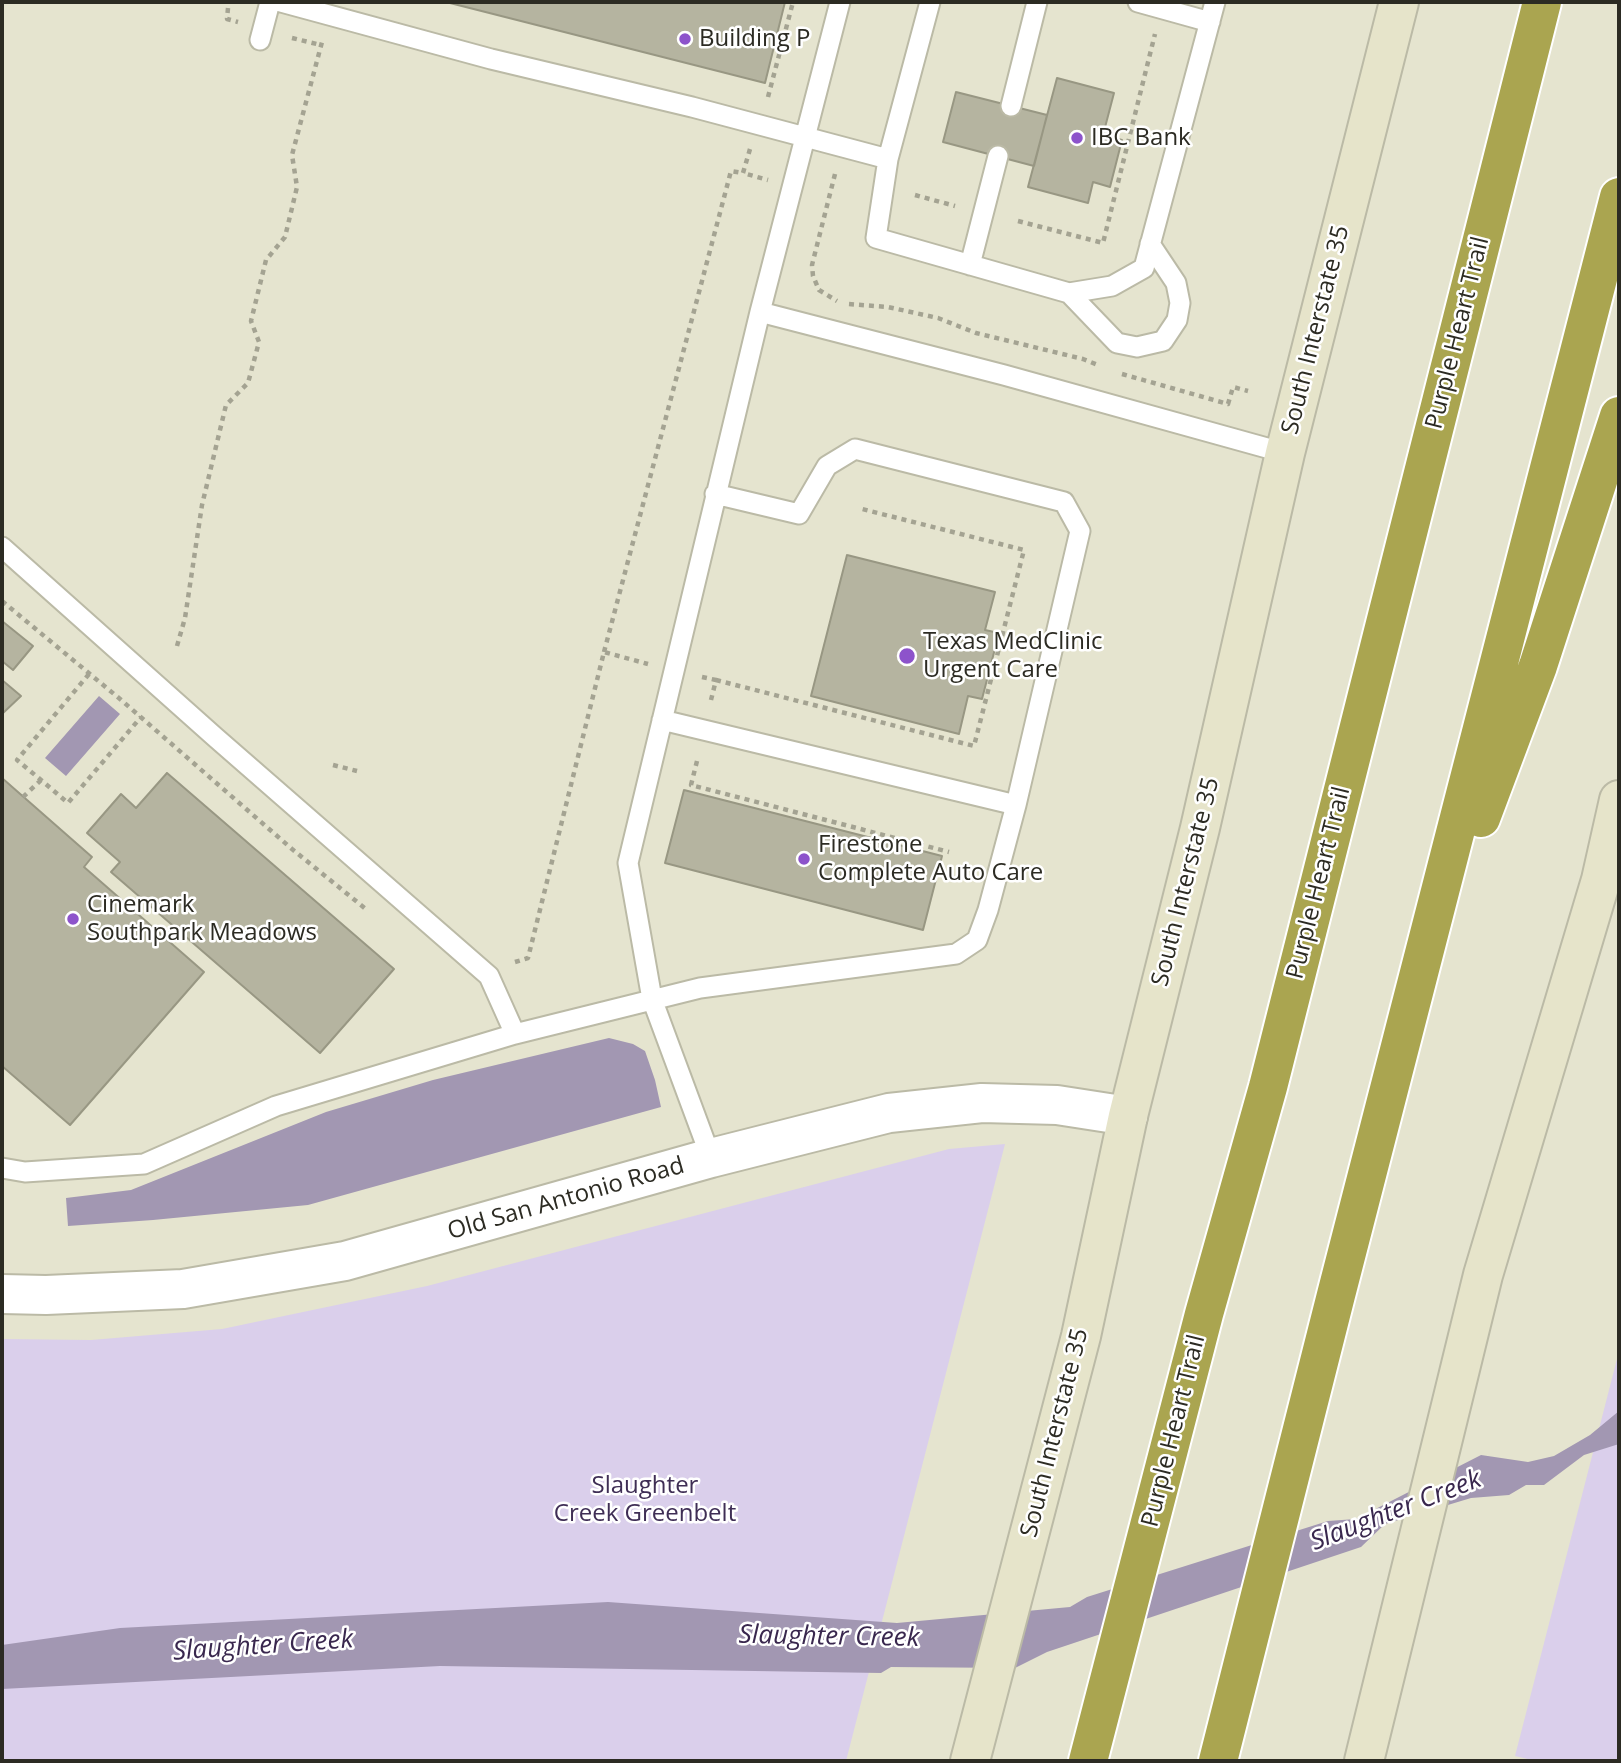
<!DOCTYPE html>
<style>
body{margin:0}
#map{position:relative;width:1621px;height:1763px;overflow:hidden;background:#e5e4cf;font-family:"Open Sans",sans-serif}
canvas{display:block}
.frame{position:absolute;inset:0;border:4px solid #2c2b23;pointer-events:none}
</style>
<div id="map">
<canvas width="1621" height="1763"></canvas>
<div class="frame"></div>
</div>
<script>
const ctx = document.querySelector('canvas').getContext('2d');
ctx.lineJoin = 'round';
function paint(path, color) { ctx.fillStyle = color; ctx.fill(path, 'evenodd'); }
const toPath = rows => new Path2D(rows.map(r => 'M' + r).join(''));
function stroke(path, color, width, dash) { ctx.strokeStyle = color; ctx.lineWidth = width; ctx.lineCap = dash ? 'butt' : 'round'; ctx.setLineDash(dash || []); ctx.stroke(path); }
function label(font, color, halo, rows, align = 'center') {
  ctx.font = font + ' "Open Sans",sans-serif'; ctx.lineWidth = 5; ctx.setLineDash([]); ctx.textBaseline = 'middle'; ctx.strokeStyle = halo; ctx.fillStyle = color; for (const [text, x, y, turn = 0] of rows) {
    ctx.save(); ctx.translate(x, y); ctx.rotate((+turn || 0) * Math.PI / 180); ctx.textAlign = isNaN(turn) ? turn : align; if (halo) ctx.strokeText(text, 0, 0); ctx.fillText(text, 0, 0); ctx.restore();
  }
}
paint(toPath([
 [1005,1144,846,1761,2,1761,2,1339,91,1340,222,1329,427,1286,949,1149],
 [1619,1351,1619,1761,1536,1761,1515,1756]
]), '#dacfeb');
paint(toPath([
 [99,696,120,714,66,776,45,758],
 [609,1038,633,1044,645,1051,655,1080,661,1107,308,1205,153,1220,68,1226,66,1198,131,1190,326,1112,433,1080],
 [1619,1411,1619,1444,1584,1455,1544,1485,1526,1485,1509,1495,1471,1498,1385,1524,1361,1547,1047,1652,1015,1668,891,1667,881,1673,440,1666,2,1689,2,1645,120,1628,608,1602,897,1623,1070,1607,1087,1597,1328,1521,1356,1519,1481,1455,1528,1462,1554,1456,1590,1435]
]), '#a297b2');
const building = toPath([
 [446,2,785,2,765,83,446,2],
 [1057,78,1114,93,1103,135,1122,140,1110,187,1093,182,1088,203,1028,187,1057,78],
 [956,92,1047,115,1034,166,943,142,956,92],
 [847,555,995,592,985,630,999,633,982,699,968,696,959,734,811,696,847,555],
 [2,621,33,646,13,670,2,661,2,621],
 [2,680,21,696,2,714,2,680],
 [167,773,394,969,320,1053,111,872,120,862,87,833,121,794,136,808,167,773],
 [2,778,92,857,84,867,204,972,70,1125,2,1066,2,778],
 [684,790,942,856,923,930,665,863,684,790]
]);
paint(building, '#b5b4a0');
stroke(building, '#989783', 2);
const service = toPath([
 [281,2,491,59,692,107,888,159,876,238,1069,293,1112,286,1144,268,1215,2],
 [1138,2,1210,22],
 [260,40,270,2],
 [1011,106,1037,2],
 [888,159,930,2],
 [970,265,998,156],
 [1069,293,1117,343,1137,347,1163,341,1177,320,1180,303,1176,283,1150,244],
 [760,312,1004,375,1285,453],
 [2,547,215,737,489,976,515,1034,700,988,956,954,977,940,988,910,1016,805,1080,531,1064,502,855,449,827,466,799,514,715,494],
 [662,720,1016,805],
 [711,1158,652,999,628,863,760,312,840,2],
 [2,1168,25,1172,144,1164,276,1106,515,1034]
]);
const tertiary = toPath([
 [2,1294,46,1295,183,1289,345,1261,711,1158,889,1113,982,1103,1057,1105,1128,1116]
]);
const secondary = toPath([
 [970,1761,1081,1336,1128,1116,1200,828,1285,453,1399,2],
 [1364,1761,1483,1275,1601,880,1619,800]
]);
const motorway = toPath([
 [1481,818,1538,666,1619,416],
 [1088,1761,1204,1314,1268,1087,1542,2],
 [1218,1761,1336,1295,1619,197]
]);
stroke(service, '#bbbaa6', 23);
stroke(tertiary, '#bbbaa6', 42);
stroke(secondary, '#bbbaa6', 42);
stroke(motorway, '#fff', 42);
stroke(toPath([
 [228,8,227,19,238,22],
 [292,38,321,45],
 [768,97,793,2],
 [750,149,743,173,768,180],
 [835,174,812,265,813,276,819,290,837,301],
 [915,195,955,206],
 [1018,221,1103,243,1155,34],
 [849,304,888,307,938,318,976,333,1083,359,1098,365],
 [1122,374,1228,404,1233,387,1248,391],
 [2,601,120,699,292,849,367,910],
 [177,646,185,618,202,505,226,405,248,383,259,342,251,321,266,260,285,237,297,187,292,155,322,42],
 [604,652,731,171,743,173],
 [89,674,17,760,41,780,68,803,141,717],
 [702,677,716,680,710,704],
 [716,680,974,746,1024,550,858,508],
 [697,761,691,785,949,852],
 [333,765,357,771],
 [23,797,41,780],
 [515,962,528,958,604,652,648,664]
]), '#a4a392', 4.5, [5, 5]);
stroke(service, '#fff', 19);
stroke(tertiary, '#fff', 38);
stroke(secondary, '#e6e4ca', 38);
stroke(motorway, '#aaa550', 38);
for (const [x, y, r, color] of [
 [685,39,7,"#8d53cb"],
 [1077,138,7,"#8d53cb"],
 [907,656,9,"#8d53cb"],
 [804,859,7,"#8d53cb"],
 [73,919,7,"#8d53cb"]
]) { const dot = new Path2D(); dot.arc(x, y, r, 0, 2 * Math.PI); ctx.fillStyle = color; ctx.fill(dot); stroke(dot, '#fff', 2.5); }
label('24px', '#2c2b23', '#fff', [
 ["Building P",699,39],
 ["IBC Bank",1091,138],
 ["Texas MedClinic",923,642],
 ["Urgent Care",923,670],
 ["Firestone",818,845],
 ["Complete Auto Care",818,873],
 ["Cinemark",87,905],
 ["Southpark Meadows",87,933]
], 'left');
label('24px', '#2c2b23', '#fff', [
 ["South Interstate 35",1316,330,-76],
 ["Purple Heart Trail",1458,333,-76],
 ["South Interstate 35",1186,882,-76],
 ["Purple Heart Trail",1319,883,-76],
 ["Old San Antonio Road",566,1199,-16],
 ["Purple Heart Trail",1174,1431,-76],
 ["South Interstate 35",1055,1433,-76]
]);
label('24px', '#3f2e55', '#fff', [
 ["Slaughter",645,1486],
 ["Creek Greenbelt",645,1514]
]);
label('italic 26px', '#39274e', '#fff', [
 ["Slaughter Creek",1396,1511,-21],
 ["Slaughter Creek",829,1637,1],
 ["Slaughter Creek",263,1646,-4]
]);
</script>
